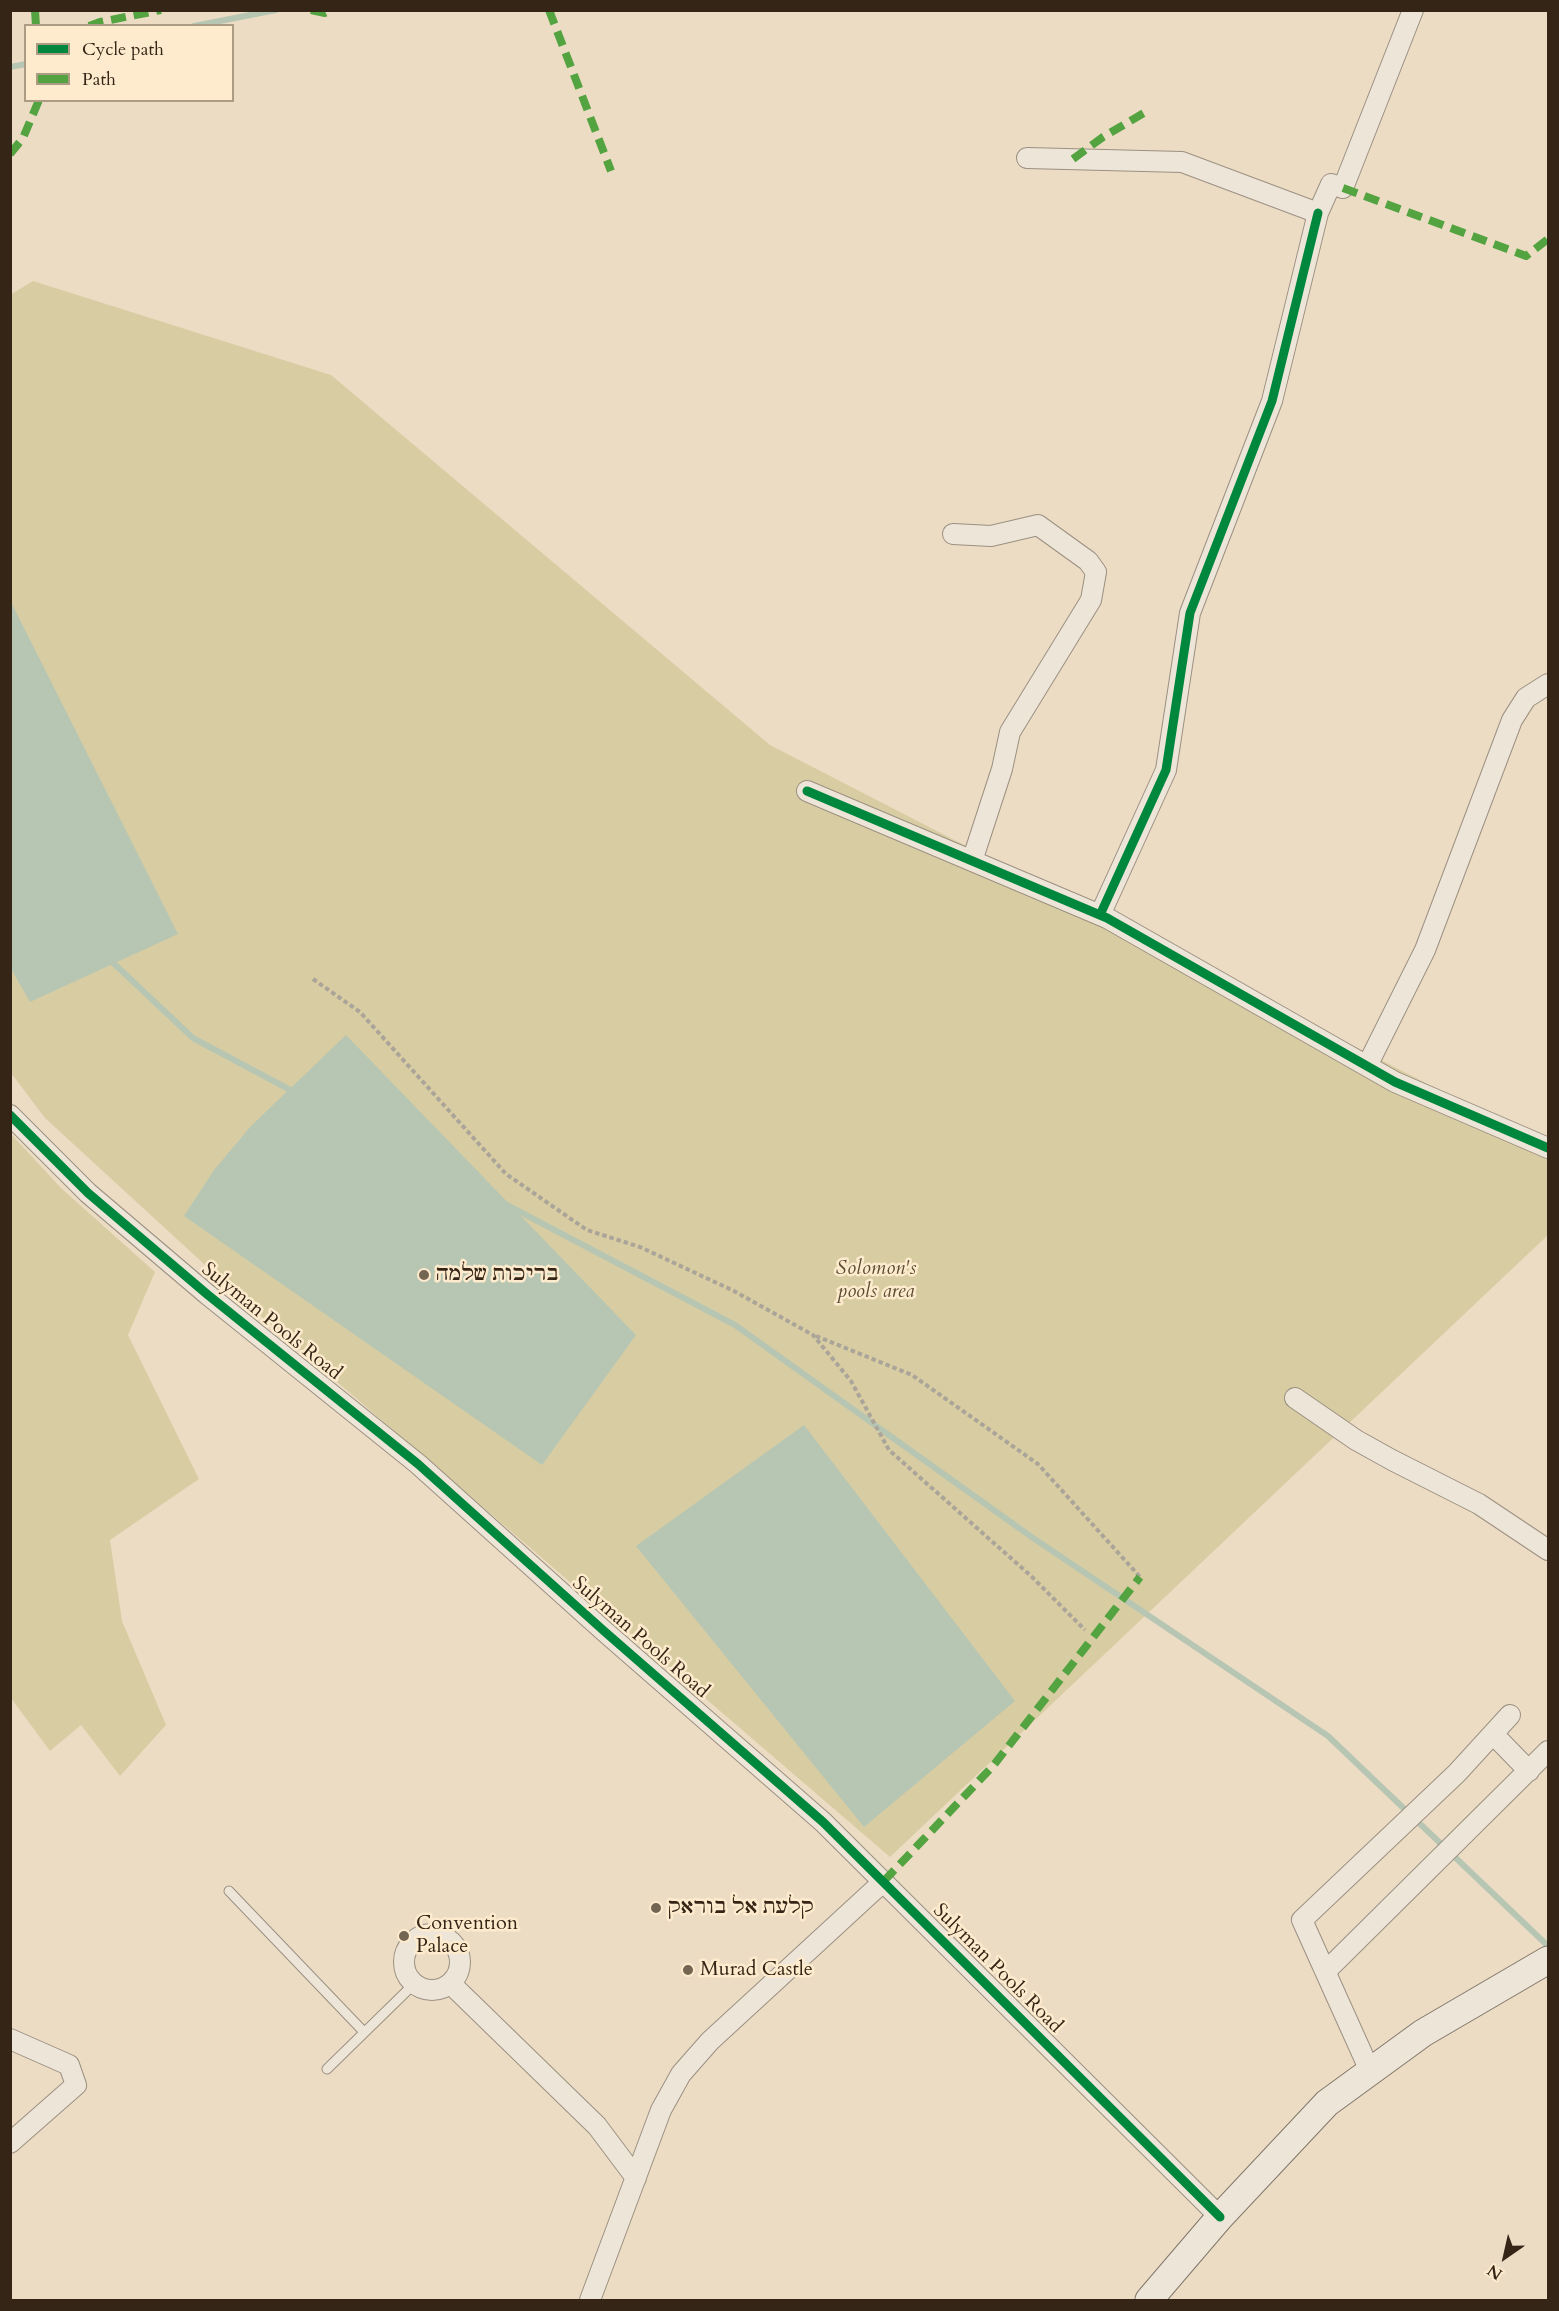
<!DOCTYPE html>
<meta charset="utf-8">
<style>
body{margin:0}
#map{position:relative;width:1559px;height:2311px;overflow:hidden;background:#ecdcc4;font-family:Cardo,serif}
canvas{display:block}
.frame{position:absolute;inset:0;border:12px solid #342516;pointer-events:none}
.legend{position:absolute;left:24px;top:24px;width:210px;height:78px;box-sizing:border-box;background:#feebcd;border:2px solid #ad9c84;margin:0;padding:8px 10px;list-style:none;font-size:18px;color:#342516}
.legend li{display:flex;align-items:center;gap:12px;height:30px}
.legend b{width:30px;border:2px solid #ad9c84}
.north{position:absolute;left:1475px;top:2227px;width:60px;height:60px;-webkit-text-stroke:4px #feebcd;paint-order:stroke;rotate:214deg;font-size:16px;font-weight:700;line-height:24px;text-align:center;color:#342516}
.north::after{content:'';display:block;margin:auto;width:21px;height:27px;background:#342516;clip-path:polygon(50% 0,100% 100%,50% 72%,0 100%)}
</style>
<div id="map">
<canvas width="1559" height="2311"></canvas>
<div class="frame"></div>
<ul class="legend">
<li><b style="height:8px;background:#00873e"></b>Cycle path</li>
<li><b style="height:8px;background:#53a340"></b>Path</li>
</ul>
<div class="north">N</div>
</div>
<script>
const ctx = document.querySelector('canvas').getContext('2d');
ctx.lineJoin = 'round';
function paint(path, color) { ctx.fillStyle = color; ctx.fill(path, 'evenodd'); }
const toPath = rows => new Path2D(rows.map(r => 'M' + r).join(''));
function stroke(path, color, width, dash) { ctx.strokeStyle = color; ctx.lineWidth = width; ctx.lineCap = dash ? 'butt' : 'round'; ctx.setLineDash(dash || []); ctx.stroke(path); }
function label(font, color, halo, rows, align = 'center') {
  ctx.font = font + ' Cardo,"Frank Ruhl Libre",serif'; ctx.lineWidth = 5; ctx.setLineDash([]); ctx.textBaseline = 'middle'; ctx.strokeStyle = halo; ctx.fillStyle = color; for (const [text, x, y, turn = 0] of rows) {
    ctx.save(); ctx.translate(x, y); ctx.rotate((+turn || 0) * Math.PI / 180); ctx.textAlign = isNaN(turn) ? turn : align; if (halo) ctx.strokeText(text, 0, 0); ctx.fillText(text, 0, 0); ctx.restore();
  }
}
paint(toPath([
 [33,281,331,375,770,745,1548,1146,1548,1235,890,1857,265,1320,45,1118,11,1073,10,295],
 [11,1134,61,1188,155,1272,128,1335,199,1479,110,1540,122,1621,166,1725,120,1776,81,1725,50,1751,11,1698]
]), '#d8cda2');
paint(toPath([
 [10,600,178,934,30,1002,10,967],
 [346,1035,636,1335,542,1465,184,1216,214,1170,251,1126],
 [804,1425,1015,1701,864,1827,636,1546]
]), '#b7c6b3');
stroke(toPath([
 [194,26,276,10],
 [10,67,26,64],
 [109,959,193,1038,294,1092],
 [507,1205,735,1325,1033,1538,1328,1736,1548,1946]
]), '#b7c6b3', 6);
const lane = toPath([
 [229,1891,364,2032],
 [327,2069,414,1984]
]);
const street = toPath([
 [1027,158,1182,162,1318,213,1331,184,1343,188,1413,10],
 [953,534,991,536,1038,525,1088,561,1096,572,1091,600,1010,732,1002,769,972,861],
 [807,791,1107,918,1395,1082,1548,1148],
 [1100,915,1166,770,1190,613,1272,401,1318,213],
 [1367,1066,1425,950,1512,720,1526,698,1548,684],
 [10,1115,88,1193,208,1295,418,1464,604,1631,823,1822,1220,2217],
 [1295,1398,1356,1440,1392,1460,1479,1504,1548,1550],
 [1493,1734,1529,1771],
 '404 1962a28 28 0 1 1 56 0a28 28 0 1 1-56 0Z',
 [1326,1971,1548,1751],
 [451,1984,597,2126,636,2178],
 [10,2039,69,2065,76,2085,10,2143],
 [1370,2071,1302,1920,1457,1773,1510,1715],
 [590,2300,661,2110,681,2074,710,2041,884,1881]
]);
const secondary = toPath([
 [1149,2300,1220,2217,1327,2103,1423,2033,1548,1960]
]);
stroke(lane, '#9b9081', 11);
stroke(street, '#9b9081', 22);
stroke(secondary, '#81776a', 29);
stroke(toPath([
 [313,979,360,1012,506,1174,587,1230,640,1247,734,1291,813,1335,851,1381,889,1450,1031,1576,1085,1630],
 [816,1336,912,1375,1038,1464,1140,1577]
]), '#aba499', 4, [4.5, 3]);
stroke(lane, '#eee5d9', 9);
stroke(street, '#eee5d9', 20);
stroke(secondary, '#eee5d9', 27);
stroke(toPath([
 [35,10,36,26],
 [311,10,325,13,331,10],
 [549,10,611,171],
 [89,26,100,22,161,10],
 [10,154,23,138,39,100],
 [1073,159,1103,137,1149,110],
 [1343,188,1526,256,1548,239],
 [884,1881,993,1766,1140,1577]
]), '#53a340', 8, [15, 8]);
stroke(toPath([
 [807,791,1107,918,1395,1082,1548,1148],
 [1100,915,1166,770,1190,613,1272,401,1318,213],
 [10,1115,88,1193,208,1295,418,1464,604,1631,823,1822,1220,2217]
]), '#00873e', 9);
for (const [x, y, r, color] of [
 [424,1275,6,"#746553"],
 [656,1908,6,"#746553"],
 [404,1936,6,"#746553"],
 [688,1970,6,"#746553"]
]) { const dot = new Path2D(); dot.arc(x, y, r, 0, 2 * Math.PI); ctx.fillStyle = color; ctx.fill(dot); stroke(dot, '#feebcd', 2); }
label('italic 20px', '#594c32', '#feebcd', [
 ["Solomon's",876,1269],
 ["pools area",876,1292]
]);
label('20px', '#342516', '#feebcd', [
 ["בריכות שלמה",436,1275],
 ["קלעת אל בוראק",668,1908],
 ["Convention",416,1924],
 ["Palace",416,1947],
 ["Murad Castle",700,1970]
], 'left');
label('20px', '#342516', '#feebcd', [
 ["Sulyman Pools Road",271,1322,39],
 ["Sulyman Pools Road",640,1638,41],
 ["Sulyman Pools Road",997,1969,45]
]);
</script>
